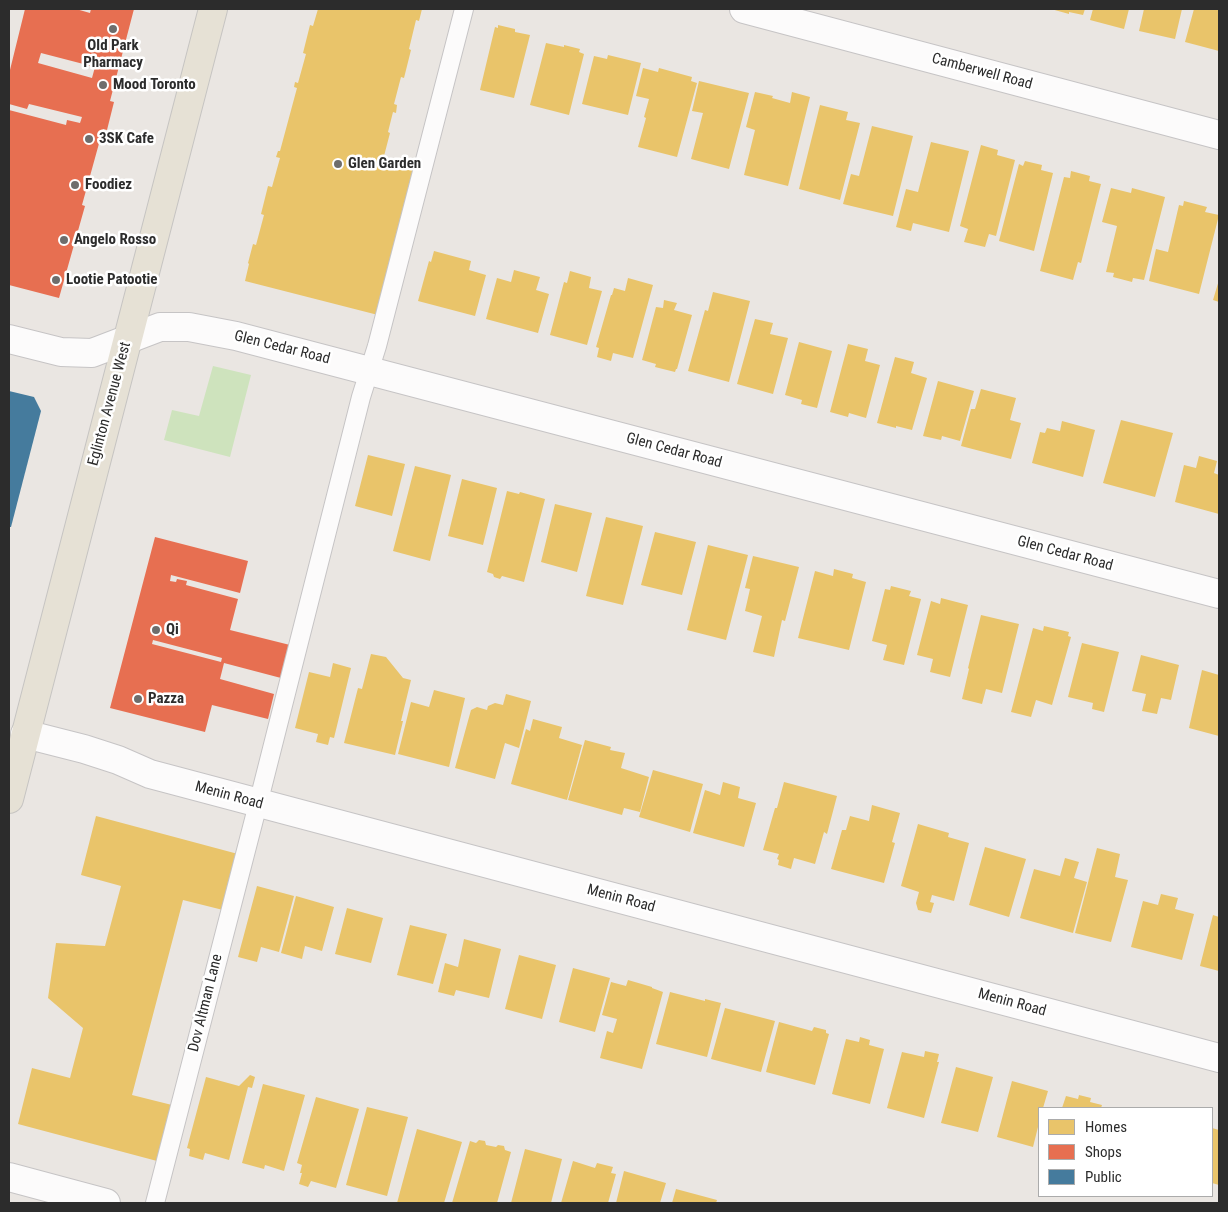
<!DOCTYPE html>
<style>
body{margin:0}
#map{position:relative;width:1228px;height:1212px;overflow:hidden;background:#eae6e2;font-family:"Roboto Condensed",sans-serif}
canvas{display:block}
.frame{position:absolute;inset:0;border:10px solid #2c2c2c;pointer-events:none}
.legend{position:absolute;left:1038px;top:1107px;width:175px;height:90px;box-sizing:border-box;background:#fff;border:1px solid #ababab;margin:0;padding:6px 9px;list-style:none;font-size:15px;color:#2c2c2c}
.legend li{display:flex;align-items:center;gap:10px;height:25px}
.legend b{width:25px;border:1px solid #ababab}
</style>
<div id="map">
<canvas width="1228" height="1212"></canvas>
<div class="frame"></div>
<ul class="legend">
<li><b style="height:14px;background:#e9c46a"></b>Homes</li>
<li><b style="height:14px;background:#e76f51"></b>Shops</li>
<li><b style="height:14px;background:#457b9d"></b>Public</li>
</ul>
</div>
<script>
const ctx = document.querySelector('canvas').getContext('2d');
ctx.lineJoin = 'round';
function paint(path, color) { ctx.fillStyle = color; ctx.fill(path, 'evenodd'); }
const toPath = rows => new Path2D(rows.map(r => 'M' + r).join(''));
function stroke(path, color, width, dash) { ctx.strokeStyle = color; ctx.lineWidth = width; ctx.lineCap = dash ? 'butt' : 'round'; ctx.setLineDash(dash || []); ctx.stroke(path); }
function label(font, color, halo, rows, align = 'center') {
  ctx.font = font + ' "Roboto Condensed",sans-serif'; ctx.lineWidth = 5; ctx.setLineDash([]); ctx.textBaseline = 'middle'; ctx.strokeStyle = halo; ctx.fillStyle = color; for (const [text, x, y, turn = 0] of rows) {
    ctx.save(); ctx.translate(x, y); ctx.rotate((+turn || 0) * Math.PI / 180); ctx.textAlign = isNaN(turn) ? turn : align; if (halo) ctx.strokeText(text, 0, 0); ctx.fillText(text, 0, 0); ctx.restore();
  }
}
paint(toPath([
 [213,366,251,375,230,457,164,440,172,410,199,416]
]), '#cee3bd');
paint(toPath([
 [318,9,422,9,419,21,416,20,409,49,411,50,404,78,401,77,394,104,397,105,396,113,393,112,388,132,390,133,384,156,381,156,381,159,416,168,378,315,245,281,249,264,248,263,253,244,256,245,264,215,261,214,268,186,272,187,280,158,276,157,278,151,280,151,297,88,294,87,295,82,298,83,306,54,303,53,310,25,313,26],
 [1051,9,1085,9,1083,15,1069,12,1069,14],
 [1093,9,1129,9,1124,29,1090,20],
 [1144,9,1182,9,1175,39,1139,31],
 [1194,9,1219,9,1219,51,1185,42],
 [498,25,515,29,515,32,530,35,514,98,480,90,495,27,498,28],
 [546,43,564,47,564,45,580,49,579,52,584,54,569,115,530,105],
 [608,55,641,63,628,115,582,104,594,56,607,59],
 [643,68,658,72,659,68,692,77,691,81,697,83,677,157,638,147,646,118,644,117,649,99,636,96],
 [699,81,749,93,729,169,691,159,703,113,692,111],
 [755,92,773,96,772,98,790,103,792,92,810,97,788,186,744,175,755,130,746,127],
 [820,105,848,112,846,120,860,123,840,200,799,189],
 [872,126,913,136,893,216,843,204,851,174,859,176],
 [931,142,969,151,949,232,913,223,911,231,896,227,906,189,918,192],
 [981,145,998,150,997,155,1015,160,996,236,989,234,985,247,964,242,968,229,960,226],
 [1025,161,1042,165,1041,170,1053,173,1034,251,999,241,1019,164,1023,166],
 [1071,171,1090,176,1089,181,1101,184,1081,263,1078,262,1073,280,1040,271,1064,177,1070,178],
 [1111,188,1131,193,1132,188,1165,197,1144,280,1133,278,1132,282,1113,277,1114,273,1106,272,1117,226,1102,222],
 [1184,201,1207,207,1205,212,1219,215,1199,294,1149,281,1156,249,1168,252,1179,205,1183,206],
 [434,251,471,261,469,270,486,275,475,316,418,301,429,261,431,262],
 [514,270,540,277,536,290,549,294,538,333,486,319,497,278,511,282],
 [570,271,591,277,589,288,602,291,587,345,550,335,564,282,567,283],
 [628,278,653,285,633,358,613,353,611,361,597,357,599,348,596,347,611,295,612,295,614,288,625,291],
 [1219,280,1219,302,1213,300],
 [713,292,750,301,729,382,688,371,705,310,708,311],
 [664,300,677,303,674,310,692,315,677,369,676,369,675,372,655,367,656,364,642,360,656,307,663,308],
 [755,319,773,323,770,334,788,338,773,394,737,384],
 [799,342,832,351,817,408,801,404,802,400,785,395],
 [848,344,868,349,865,361,880,365,866,418,849,413,848,417,830,412],
 [895,357,914,362,911,373,927,378,912,430,896,426,896,428,877,423],
 [938,381,974,391,960,441,942,436,941,440,923,436],
 [981,389,1016,398,1010,420,1021,423,1011,459,961,446,971,409,975,409],
 [1121,420,1173,433,1155,497,1103,483],
 [1062,421,1095,430,1083,477,1032,463,1040,432,1045,433,1047,428,1060,431],
 [368,455,405,464,392,516,355,506],
 [1199,456,1217,461,1214,473,1219,475,1219,514,1175,502,1184,465,1196,468],
 [415,466,451,475,430,561,393,551],
 [462,479,497,488,483,545,448,536],
 [507,491,519,494,520,492,545,499,524,582,502,576,500,579,494,577,493,574,487,572],
 [555,504,592,513,577,572,541,562],
 [606,517,643,526,623,605,586,596],
 [655,532,696,542,682,595,641,585],
 [708,545,748,555,726,640,687,630],
 [753,556,799,567,785,621,782,620,774,657,753,652,762,616,745,611,750,589,745,588],
 [834,569,853,574,852,578,866,582,849,650,798,638,815,571,833,576],
 [891,586,911,591,909,596,921,599,904,665,883,660,887,645,872,641,885,589,890,590],
 [941,598,968,605,950,677,930,672,933,659,917,655,931,601,940,604],
 [981,615,1019,624,1002,693,986,689,982,704,962,699,969,669,968,668],
 [1044,626,1069,632,1068,636,1071,637,1052,705,1036,700,1031,717,1011,712,1033,628,1043,631],
 [1082,643,1119,652,1104,712,1092,709,1093,703,1068,697],
 [371,654,386,657,403,678,411,680,401,721,403,721,395,755,344,743,358,688,362,689],
 [1141,655,1179,665,1171,700,1161,698,1157,714,1142,711,1146,694,1132,691],
 [333,663,351,668,334,738,330,737,328,745,316,742,318,734,295,728,309,672,330,677],
 [1202,670,1219,675,1219,736,1189,728],
 [434,690,465,698,449,767,398,754,411,702,429,707],
 [506,694,531,701,519,748,505,743,495,779,455,768,471,710,477,707,487,710,488,706,495,703,503,705],
 [533,719,562,727,559,738,582,745,567,800,511,784,526,729,530,731],
 [585,740,611,747,610,750,625,753,621,768,649,777,640,812,624,808,622,815,568,800],
 [653,770,703,784,690,832,639,817],
 [723,782,740,787,738,798,756,803,744,847,693,833,705,790,720,795],
 [784,782,837,796,827,834,824,832,815,864,794,858,791,869,778,865,779,860,777,859,779,854,763,850,775,808,777,808],
 [872,805,900,813,892,842,895,843,884,883,831,869,842,830,846,830,850,816,869,821],
 [96,816,238,854,223,910,183,900,132,1095,172,1105,157,1161,18,1124,32,1068,70,1078,83,1028,48,998,56,943,105,946,121,886,81,875],
 [918,824,949,833,948,837,969,843,954,901,932,895,930,902,934,903,931,913,918,910,916,903,919,892,901,886],
 [985,847,1026,859,1009,917,969,905],
 [1097,848,1120,854,1115,877,1128,880,1111,942,1075,933],
 [1065,858,1079,862,1074,878,1087,882,1073,933,1020,918,1034,869,1060,876],
 [257,886,294,896,279,952,261,947,257,962,238,957],
 [1161,894,1178,898,1175,909,1194,914,1182,960,1131,947,1143,901,1158,905],
 [296,896,334,907,322,951,305,946,302,959,281,953],
 [347,908,383,918,371,963,335,954],
 [1213,915,1219,917,1219,971,1200,966],
 [410,925,447,934,433,984,397,975],
 [464,939,501,949,489,998,456,990,454,996,438,992,445,963,458,967],
 [519,955,556,965,542,1019,505,1009],
 [573,968,610,978,595,1032,559,1022],
 [628,980,652,987,652,988,663,992,642,1069,600,1058,607,1031,613,1033,617,1019,602,1015,611,982,626,986],
 [670,992,705,1001,705,999,721,1003,707,1057,656,1044],
 [725,1008,775,1021,761,1072,711,1059],
 [779,1022,812,1031,814,1027,826,1030,826,1033,829,1034,815,1085,766,1072],
 [860,1037,870,1040,869,1045,884,1049,870,1104,832,1094,846,1039,859,1042],
 [925,1051,939,1054,937,1062,939,1062,924,1118,887,1108,902,1052,924,1057],
 [956,1067,993,1077,978,1132,941,1123],
 [250,1075,255,1077,252,1088,248,1087,229,1160,205,1153,203,1160,189,1156,190,1149,187,1148,206,1077,239,1086],
 [1012,1081,1048,1091,1043,1108,1039,1108,1039,1123,1033,1147,997,1137],
 [263,1084,305,1095,284,1171,265,1165,264,1169,242,1163],
 [1079,1095,1091,1098,1090,1102,1102,1105,1101,1108,1062,1108,1066,1096,1078,1099],
 [316,1097,359,1109,336,1188,311,1181,308,1187,299,1184,302,1173,300,1173,302,1165,297,1163],
 [367,1107,408,1117,387,1196,346,1185],
 [1212,1128,1219,1130,1219,1185,1212,1183],
 [417,1129,462,1142,444,1203,397,1203],
 [479,1140,485,1141,486,1145,496,1147,498,1145,504,1146,505,1150,511,1152,497,1203,452,1203,470,1141,476,1143],
 [525,1149,562,1159,551,1203,511,1203],
 [573,1161,595,1168,597,1163,613,1167,611,1173,616,1174,608,1203,561,1203],
 [624,1171,666,1183,660,1203,616,1203],
 [676,1189,717,1200,716,1203,672,1203]
]), '#e9c46a');
paint(toPath([
 [25,9,76,9,90,13,91,9,134,9,110,101,114,102,107,130,103,129,82,205,85,206,59,298,9,285,9,110,66,125,67,120,80,123,82,117,29,104,27,109,9,104,9,74],
 [41,53,95,67,92,78,38,63],
 [155,537,248,561,240,593,171,575,170,581,176,582,177,579,187,581,186,585,238,599,230,630,290,645,281,678,224,663,220,679,274,694,268,719,212,705,205,732,110,708],
 [153,640,222,658,221,662,152,644]
]), '#e76f51');
paint(toPath([
 [9,391,34,397,41,411,11,527,9,527]
]), '#457b9d');
const lane = toPath([
 [155,1203,258,804,361,397,377,346,464,9]
]);
const street = toPath([
 [744,9,1219,135],
 [9,339,61,352,92,353,160,327,189,327,236,336,1219,594],
 [25,734,84,749,118,760,150,774,1219,1058],
 [9,1177,106,1203]
]);
const primary = toPath([
 [9,799,213,9]
]);
stroke(lane, '#c6c4c5', 20);
stroke(street, '#c6c4c5', 30);
stroke(primary, '#c6c4c2', 30);
stroke(lane, '#fcfbfb', 18);
stroke(street, '#fcfbfb', 28);
stroke(primary, '#e6e1d5', 28);
for (const [x, y, r, color] of [
 [113,29,5,"#6e6d6c"],
 [103,85,5,"#6e6d6c"],
 [89,139,5,"#6e6d6c"],
 [338,164,5,"#6e6d6c"],
 [75,185,5,"#6e6d6c"],
 [64,240,5,"#6e6d6c"],
 [56,280,5,"#6e6d6c"],
 [156,630,5,"#6e6d6c"],
 [138,699,5,"#6e6d6c"]
]) { const dot = new Path2D(); dot.arc(x, y, r, 0, 2 * Math.PI); ctx.fillStyle = color; ctx.fill(dot); stroke(dot, '#fff', 2); }
label('bold 15px', '#2c2c2c', '#fff', [
 ["Old Park",113,46,"center"],
 ["Pharmacy",113,63,"center"],
 ["Mood Toronto",113,85],
 ["3SK Cafe",99,139],
 ["Glen Garden",348,164],
 ["Foodiez",85,185],
 ["Angelo Rosso",74,240],
 ["Lootie Patootie",66,280],
 ["Qi",166,630],
 ["Pazza",148,699]
], 'left');
label('15px', '#2c2c2c', '#fff', [
 ["Camberwell Road",982,72,15],
 ["Glen Cedar Road",282,348,14],
 ["Eglinton Avenue West",110,404,-75],
 ["Glen Cedar Road",674,451,15],
 ["Glen Cedar Road",1065,554,15],
 ["Menin Road",229,796,15],
 ["Menin Road",621,899,15],
 ["Dov Altman Lane",206,1003,-76],
 ["Menin Road",1012,1003,15]
]);
</script>
